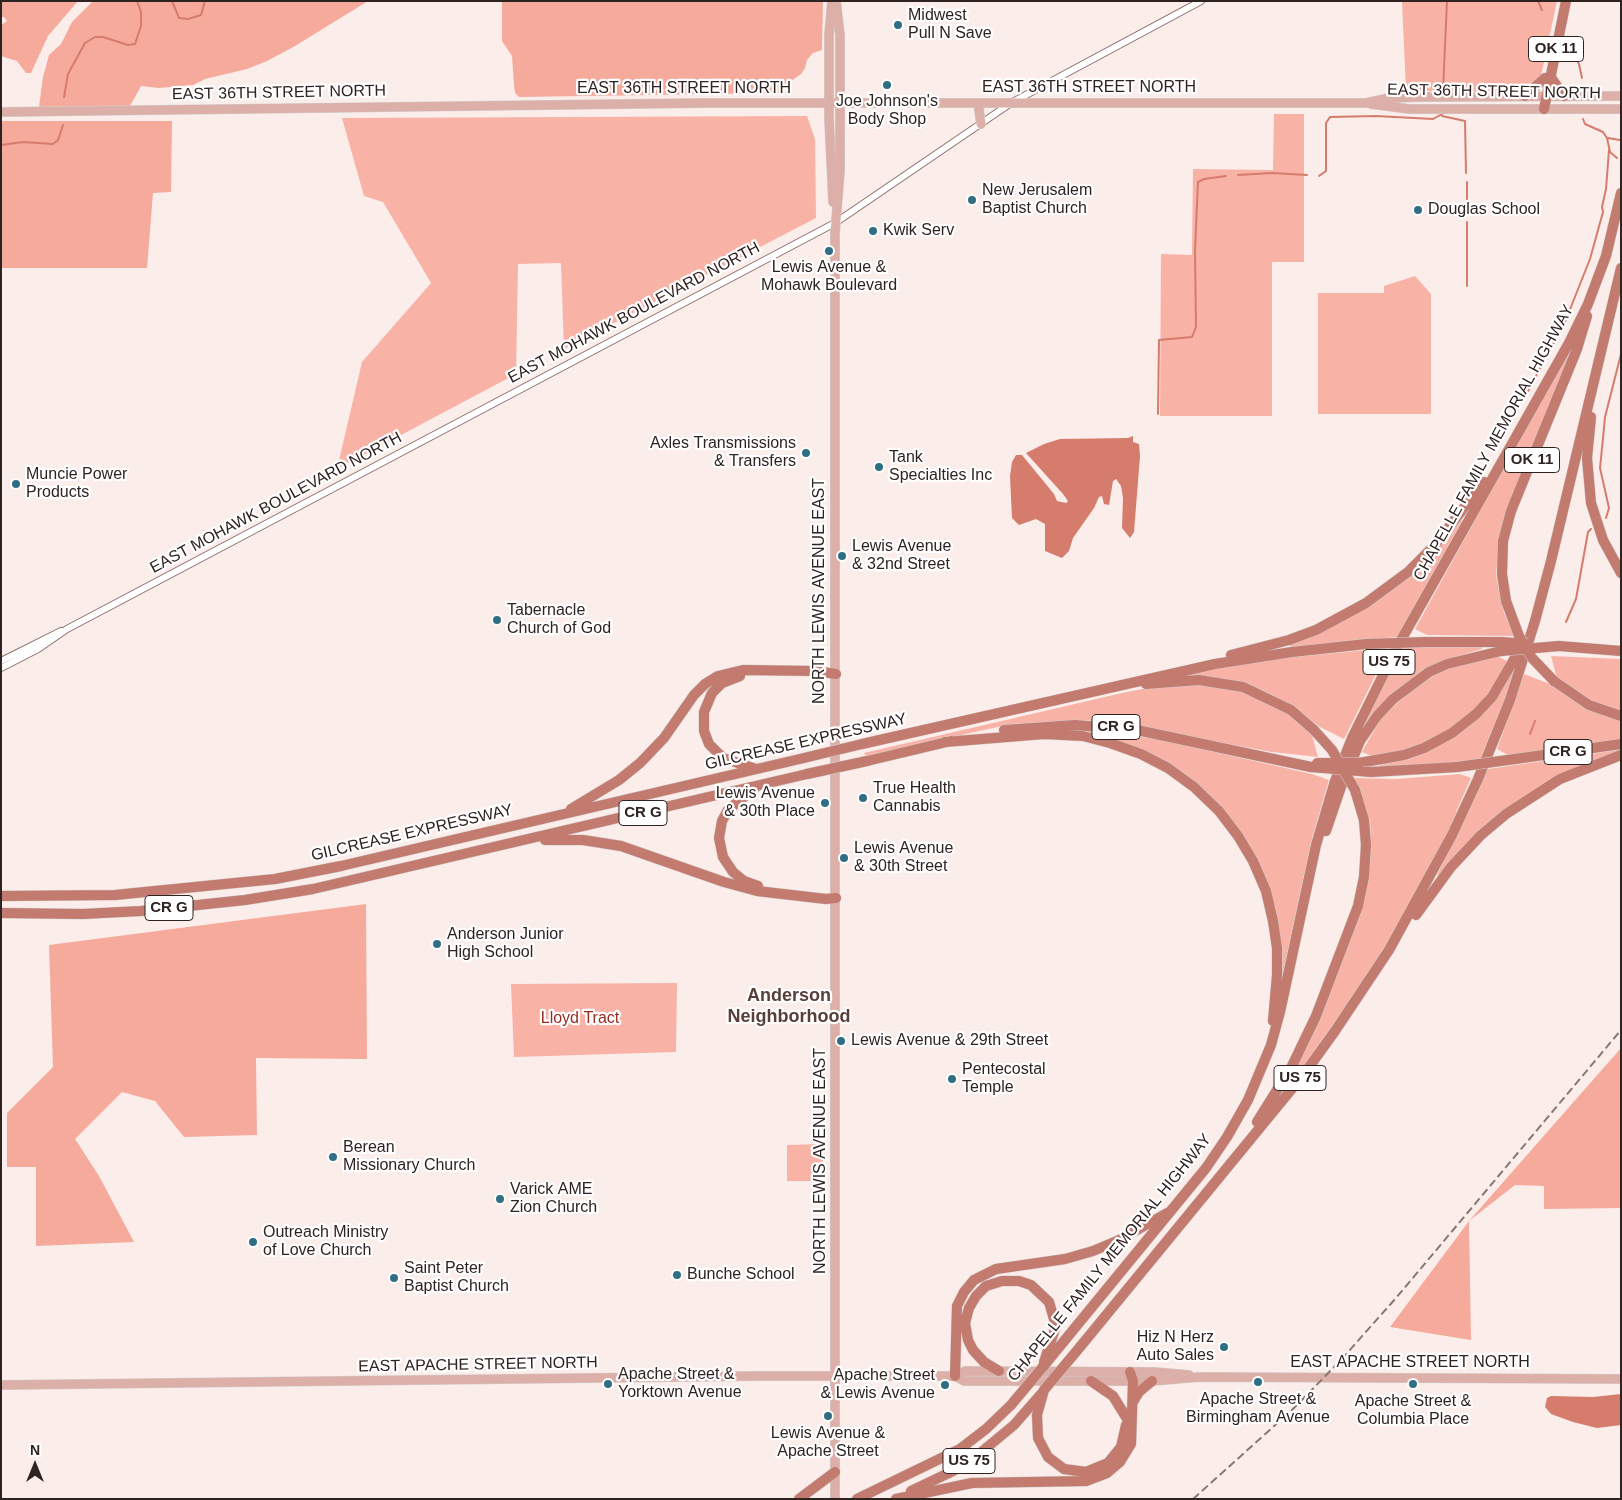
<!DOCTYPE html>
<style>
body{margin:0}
#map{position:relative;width:1622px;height:1500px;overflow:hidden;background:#fbedea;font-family:Arial,sans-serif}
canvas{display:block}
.frame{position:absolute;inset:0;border:2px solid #2f2321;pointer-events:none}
.north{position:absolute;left:10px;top:1440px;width:50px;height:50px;-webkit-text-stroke:4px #fff;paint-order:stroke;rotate:0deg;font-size:14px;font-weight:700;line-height:20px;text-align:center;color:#2f2321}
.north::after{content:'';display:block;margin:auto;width:18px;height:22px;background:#2f2321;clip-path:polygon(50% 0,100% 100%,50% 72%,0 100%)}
</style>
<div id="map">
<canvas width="1622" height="1500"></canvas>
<div class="frame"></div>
<div class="north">N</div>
</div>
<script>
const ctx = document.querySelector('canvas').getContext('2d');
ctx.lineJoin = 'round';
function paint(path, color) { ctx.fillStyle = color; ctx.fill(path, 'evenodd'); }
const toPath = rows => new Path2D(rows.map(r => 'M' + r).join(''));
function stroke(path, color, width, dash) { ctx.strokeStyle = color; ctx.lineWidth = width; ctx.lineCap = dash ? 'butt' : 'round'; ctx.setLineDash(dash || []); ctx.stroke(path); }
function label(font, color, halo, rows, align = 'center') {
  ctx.font = font + ' Arial,sans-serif'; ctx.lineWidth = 4.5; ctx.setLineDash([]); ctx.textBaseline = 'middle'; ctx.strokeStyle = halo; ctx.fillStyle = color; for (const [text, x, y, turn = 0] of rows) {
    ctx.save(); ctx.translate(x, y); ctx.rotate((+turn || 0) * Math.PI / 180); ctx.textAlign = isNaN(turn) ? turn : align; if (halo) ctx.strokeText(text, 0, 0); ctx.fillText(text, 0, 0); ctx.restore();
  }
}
paint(toPath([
 [1402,1,1557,1,1541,76,1530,88,1521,92,1406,91],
 [1274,114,1304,114,1304,262,1272,262,1272,416,1160,416,1161,254,1192,255,1193,169,1273,170],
 [807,116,815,139,816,218,564,349,561,263,518,264,516,374,337,469,362,362,431,283,383,202,364,196,342,118],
 [1415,276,1431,294,1431,414,1318,414,1318,293,1384,293,1384,286],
 [1571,346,1574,348,1522,475,1497,565,1496,575,1500,596,1504,613,1514,636,1427,635,1415,629],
 [1460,519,1462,521,1397,637,1291,647,1290,642,1374,602],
 [1404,646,1481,646,1482,649,1442,661,1402,686,1383,704,1362,732,1359,730],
 [1377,649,1386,654,1344,739,1320,727,1291,705,1259,689,1237,682,1181,677,1252,661],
 [1510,656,1490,694,1454,728,1416,749,1375,757,1362,752,1381,718,1417,685,1446,669,1489,657,1499,657,1507,661],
 [1551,656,1621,659,1621,712,1589,700,1557,678],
 [1512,671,1515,673,1508,692,1480,759,1448,763,1380,767,1380,765,1402,760,1453,737],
 [1524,674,1550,684,1582,706,1621,720,1621,741,1508,755,1497,749],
 [1195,683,1243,691,1288,713,1312,735,1318,757,1272,752,1119,724,1084,720,1011,724,866,756,864,753,1122,693,1168,684],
 [1083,730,1157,739,1312,774,1329,780,1312,838,1282,977,1280,977,1280,949,1253,854,1182,774,1083,733],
 [1618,750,1618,753,1538,788,1439,878,1437,875,1488,769],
 [1460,774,1471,778,1456,812,1458,814,1427,875,1373,968,1301,1069,1297,1064,1317,1025,1365,899,1371,853,1370,819,1368,818,1354,778,1397,779],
 [677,983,676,1052,514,1057,511,984],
 [826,1144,823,1154,823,1181,787,1181,787,1145]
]), '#f8b2a6');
paint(toPath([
 [1,1,78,1,48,36,31,73,26,73,17,61,1,56,1,25,7,21,4,17,1,17],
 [93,1,368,1,295,46,267,61,247,69,205,79,193,85,159,88,141,86,130,106,39,107,43,77,49,55,61,44,72,22],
 [502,1,823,1,822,50,813,53,807,60,805,68,801,74,784,86,780,93,519,97,515,93,514,84,512,56,502,41],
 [1,121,172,121,171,192,153,193,147,268,1,268],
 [366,904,367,1059,256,1058,257,1135,184,1137,155,1101,122,1092,75,1139,99,1176,134,1242,36,1246,36,1167,7,1167,7,1113,53,1067,49,945],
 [1621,1048,1621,1208,1544,1209,1544,1186,1515,1185,1469,1221,1471,1340,1390,1327,1469,1221]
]), '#f5aa9c');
paint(toPath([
 [1133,436,1133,442,1139,444,1140,456,1134,532,1130,538,1122,528,1123,498,1121,486,1116,479,1113,481,1109,505,1104,504,1102,496,1099,497,1094,508,1073,538,1069,551,1062,558,1045,551,1045,524,1036,519,1019,525,1012,518,1010,476,1012,462,1016,455,1022,455,1054,494,1057,501,1066,503,1068,501,1063,494,1026,453,1044,444,1060,439,1128,438],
 [1621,1394,1621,1425,1597,1428,1573,1422,1551,1414,1545,1407,1547,1398,1551,1396,1593,1397]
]), '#d57c6d');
stroke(toPath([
 [172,1,179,18,188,19,201,15,205,1],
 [1538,1,1542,10],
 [1573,53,1579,64,1582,78],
 [1443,91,1447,1],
 [64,97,68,74,85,43,95,37,103,37,128,45,135,44,141,26,141,12,137,1],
 [1442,116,1465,121,1466,173],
 [1583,119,1585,124,1603,132,1607,138,1610,152,1617,158],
 [1608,138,1620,140],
 [1,145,23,142,53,144,58,140,63,125],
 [1238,175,1272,173,1307,175],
 [1319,176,1326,171,1326,123,1330,117,1376,116,1433,119,1442,114],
 [1467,182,1467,213],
 [1467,286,1467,222],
 [1528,391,1565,322,1590,259,1603,212,1602,207,1606,189,1609,150],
 [1158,414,1159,340,1192,337,1196,327,1195,251,1198,182,1204,179,1226,176],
 [1606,518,1609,508,1600,468,1603,438,1605,417,1621,354],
 [1566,622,1576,599,1588,532,1591,529],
 [1530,734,1535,721]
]), '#d57c6d', 2);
const minor = toPath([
 [1,661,61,631],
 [1,668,38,649,67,629,835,223,1011,103,1201,1]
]);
const major = toPath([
 [832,1,829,35,829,118,833,202],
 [978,103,981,124],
 [1371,104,1409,109,1621,109],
 [1,112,706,103,1366,103,1389,98,1421,97,1621,96],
 [955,1376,965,1371,1154,1372,1189,1375],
 [1,1385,758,1376,955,1376,964,1381,1152,1381,1199,1377,1621,1379],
 [835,1499,835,233,840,171,840,35,836,1]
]);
const highway = toPath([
 [1550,76,1564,96],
 [1525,96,1545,78],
 [1544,109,1566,1],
 [1591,417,1587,458,1591,503,1603,540,1621,573],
 [1502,574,1503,541,1511,511,1577,349,1587,316],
 [1426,642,1501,642],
 [1559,646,1621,651],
 [1231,655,1289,640,1316,630,1366,603,1408,572,1435,545,1484,482],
 [740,676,722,683,712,693,704,712,704,731,709,744,723,758,756,769],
 [1554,681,1589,705,1621,716],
 [1146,684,1199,680,1243,687,1291,710,1314,730],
 [1004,730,1075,725,1137,730,1311,767],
 [945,742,1044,734,1083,736,1110,743,1141,754,1168,768,1194,787,1219,811,1238,836,1253,861,1266,891,1273,921,1277,948,1277,975,1273,1021],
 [862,744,1215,664,1292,652,1366,644],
 [1515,759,1621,744],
 [867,761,951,741],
 [1359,763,1404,755,1424,748,1452,733,1476,714,1492,697,1523,644],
 [1371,772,1457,767],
 [755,788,728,810,722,821,719,838,723,857,733,872,744,881,758,886],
 [571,809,619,780,640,763,664,738,694,695,705,684,718,676,743,670,815,671,836,674],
 [1326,831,1341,787,1360,741,1377,716,1393,699,1429,672,1447,664,1501,651],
 [545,840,583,840,621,846,724,882,757,891,826,899,836,898],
 [1,896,115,895,275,879,341,866,804,758],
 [1,913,83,914,141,911,245,900,313,889,807,774],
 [1416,915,1451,867,1481,835,1506,814,1560,779,1621,755],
 [1257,1122,1292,1066,1316,1016,1358,906,1364,877,1366,845],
 [1080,1347,1304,1074,1335,1031,1389,950,1452,835,1478,779,1510,700,1535,621,1551,561,1621,268],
 [1042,1368,1206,1168,1227,1137,1248,1100,1271,1045,1280,1012,1316,845,1335,781,1352,738,1396,649,1569,343,1588,304,1606,256,1621,193],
 [999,1371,984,1362,973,1350,968,1340,965,1323,969,1308,976,1296,986,1286,1002,1281,1019,1281,1031,1285,1049,1302,1054,1319,1055,1329,1044,1362],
 [955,1376,957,1306,964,1292,974,1280,996,1269,1065,1259,1093,1251,1119,1240,1169,1212],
 [1091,1381,1113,1396,1126,1417],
 [1044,1390,1037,1415,1038,1438,1048,1457,1064,1469,1086,1472,1108,1463,1121,1447,1126,1425],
 [1133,1402,1139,1392,1152,1381],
 [911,1491,953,1471,979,1454,1014,1425,1042,1393],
 [799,1499,835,1472],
 [857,1499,960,1449,986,1429,1011,1405],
 [896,1499,972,1483,1086,1481,1107,1473,1120,1462,1131,1444,1133,1381,1130,1372]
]);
stroke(minor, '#8e6f6a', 8);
stroke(major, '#d1cfce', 10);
stroke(highway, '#d1cfce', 11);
stroke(minor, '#fff', 6);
stroke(major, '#dcb0a9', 9);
stroke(highway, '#c47b6f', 10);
stroke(toPath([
 [1193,1499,1292,1410,1340,1361,1396,1298,1621,1030]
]), '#857875', 2, [8, 4]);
const highwayBridge = toPath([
 [1502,574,1506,601,1519,636,1532,658,1554,681],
 [1501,642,1528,644],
 [1366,644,1426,642],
 [1501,651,1559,646],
 [1314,730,1332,750,1355,790,1364,820,1366,845],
 [804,758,862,744],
 [1317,763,1359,763],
 [1311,767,1371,772],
 [1457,767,1515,759],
 [807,774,867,761],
 [1044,1390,1080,1347],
 [1011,1405,1042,1368]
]);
stroke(highwayBridge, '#d1cfce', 11, []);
stroke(highwayBridge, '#c47b6f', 10);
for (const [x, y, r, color] of [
 [898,25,5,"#306e84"],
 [887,85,5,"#306e84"],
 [972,200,5,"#306e84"],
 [1418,210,5,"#306e84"],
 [873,231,5,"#306e84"],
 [829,251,5,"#306e84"],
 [806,453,5,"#306e84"],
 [879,467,5,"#306e84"],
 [16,484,5,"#306e84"],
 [842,556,5,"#306e84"],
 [497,620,5,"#306e84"],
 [863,798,5,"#306e84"],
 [825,803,5,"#306e84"],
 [844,858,5,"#306e84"],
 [437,944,5,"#306e84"],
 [841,1041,5,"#306e84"],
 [952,1079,5,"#306e84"],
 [333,1157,5,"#306e84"],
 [500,1199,5,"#306e84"],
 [253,1242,5,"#306e84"],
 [677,1275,5,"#306e84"],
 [394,1278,5,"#306e84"],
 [1224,1347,5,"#306e84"],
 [1258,1382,5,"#306e84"],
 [608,1384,5,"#306e84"],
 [1413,1384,5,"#306e84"],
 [945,1385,5,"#306e84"],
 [828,1416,5,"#306e84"]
]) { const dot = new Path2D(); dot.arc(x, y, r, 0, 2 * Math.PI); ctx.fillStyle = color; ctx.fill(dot); stroke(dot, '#fff', 2); }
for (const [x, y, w] of [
 [1556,49,55],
 [1532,460,55],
 [1389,662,52],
 [1116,727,48],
 [1568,752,48],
 [643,813,48],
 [169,908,48],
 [1300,1078,52],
 [969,1461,52]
]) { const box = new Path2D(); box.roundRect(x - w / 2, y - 12.5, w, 25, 4); ctx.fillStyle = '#fff'; ctx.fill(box); stroke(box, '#2f2321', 1); }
label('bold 15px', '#2f2321', null, [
 ["OK 11",1556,49],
 ["OK 11",1532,460],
 ["US 75",1389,662],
 ["CR G",1116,727],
 ["CR G",1568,752],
 ["CR G",643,813],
 ["CR G",169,908],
 ["US 75",1300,1078],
 ["US 75",969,1461]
]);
label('16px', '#2f2321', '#fff', [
 ["Midwest",908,16],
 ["Pull N Save",908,34],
 ["Joe Johnson's",887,102,"center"],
 ["Body Shop",887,120,"center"],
 ["New Jerusalem",982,191],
 ["Baptist Church",982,209],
 ["Douglas School",1428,210],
 ["Kwik Serv",883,231],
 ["Lewis Avenue &",829,268,"center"],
 ["Mohawk Boulevard",829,286,"center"],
 ["Axles Transmissions",796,444,"right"],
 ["& Transfers",796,462,"right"],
 ["Tank",889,458],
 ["Specialties Inc",889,476],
 ["Muncie Power",26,475],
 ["Products",26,493],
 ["Lewis Avenue",852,547],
 ["& 32nd Street",852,565],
 ["Tabernacle",507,611],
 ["Church of God",507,629],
 ["True Health",873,789],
 ["Cannabis",873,807],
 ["Lewis Avenue",815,794,"right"],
 ["& 30th Place",815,812,"right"],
 ["Lewis Avenue",854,849],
 ["& 30th Street",854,867],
 ["Anderson Junior",447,935],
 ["High School",447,953],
 ["Lewis Avenue & 29th Street",851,1041],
 ["Pentecostal",962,1070],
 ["Temple",962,1088],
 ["Berean",343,1148],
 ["Missionary Church",343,1166],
 ["Varick AME",510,1190],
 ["Zion Church",510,1208],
 ["Outreach Ministry",263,1233],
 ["of Love Church",263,1251],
 ["Saint Peter",404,1269],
 ["Baptist Church",404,1287],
 ["Bunche School",687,1275],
 ["Hiz N Herz",1214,1338,"right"],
 ["Auto Sales",1214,1356,"right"],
 ["Apache Street &",618,1375],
 ["Yorktown Avenue",618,1393],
 ["Apache Street",935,1376,"right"],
 ["& Lewis Avenue",935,1394,"right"],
 ["Apache Street &",1258,1400,"center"],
 ["Birmingham Avenue",1258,1418,"center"],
 ["Apache Street &",1413,1402,"center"],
 ["Columbia Place",1413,1420,"center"],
 ["Lewis Avenue &",828,1434,"center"],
 ["Apache Street",828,1452,"center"]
], 'left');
label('16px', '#2f2321', '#fff', [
 ["EAST 36TH STREET NORTH",1089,88],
 ["EAST 36TH STREET NORTH",684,89],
 ["EAST 36TH STREET NORTH",1494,92,1],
 ["EAST 36TH STREET NORTH",279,93,-1],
 ["EAST MOHAWK BOULEVARD NORTH",634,313,-28],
 ["CHAPELLE FAMILY MEMORIAL HIGHWAY",1494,443,-61],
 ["EAST MOHAWK BOULEVARD NORTH",276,503,-28],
 ["NORTH LEWIS AVENUE EAST",820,591,-90],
 ["GILCREASE EXPRESSWAY",806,742,-13],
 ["GILCREASE EXPRESSWAY",412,833,-13],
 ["NORTH LEWIS AVENUE EAST",821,1161,-90],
 ["CHAPELLE FAMILY MEMORIAL HIGHWAY",1110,1258,-51],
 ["EAST APACHE STREET NORTH",1410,1363],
 ["EAST APACHE STREET NORTH",478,1365,-1]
]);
label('16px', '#972c20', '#fff', [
 ["Lloyd Tract",580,1019]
]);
label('bold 18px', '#593e39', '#fff', [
 ["Anderson",789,996],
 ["Neighborhood",789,1017]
]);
</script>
